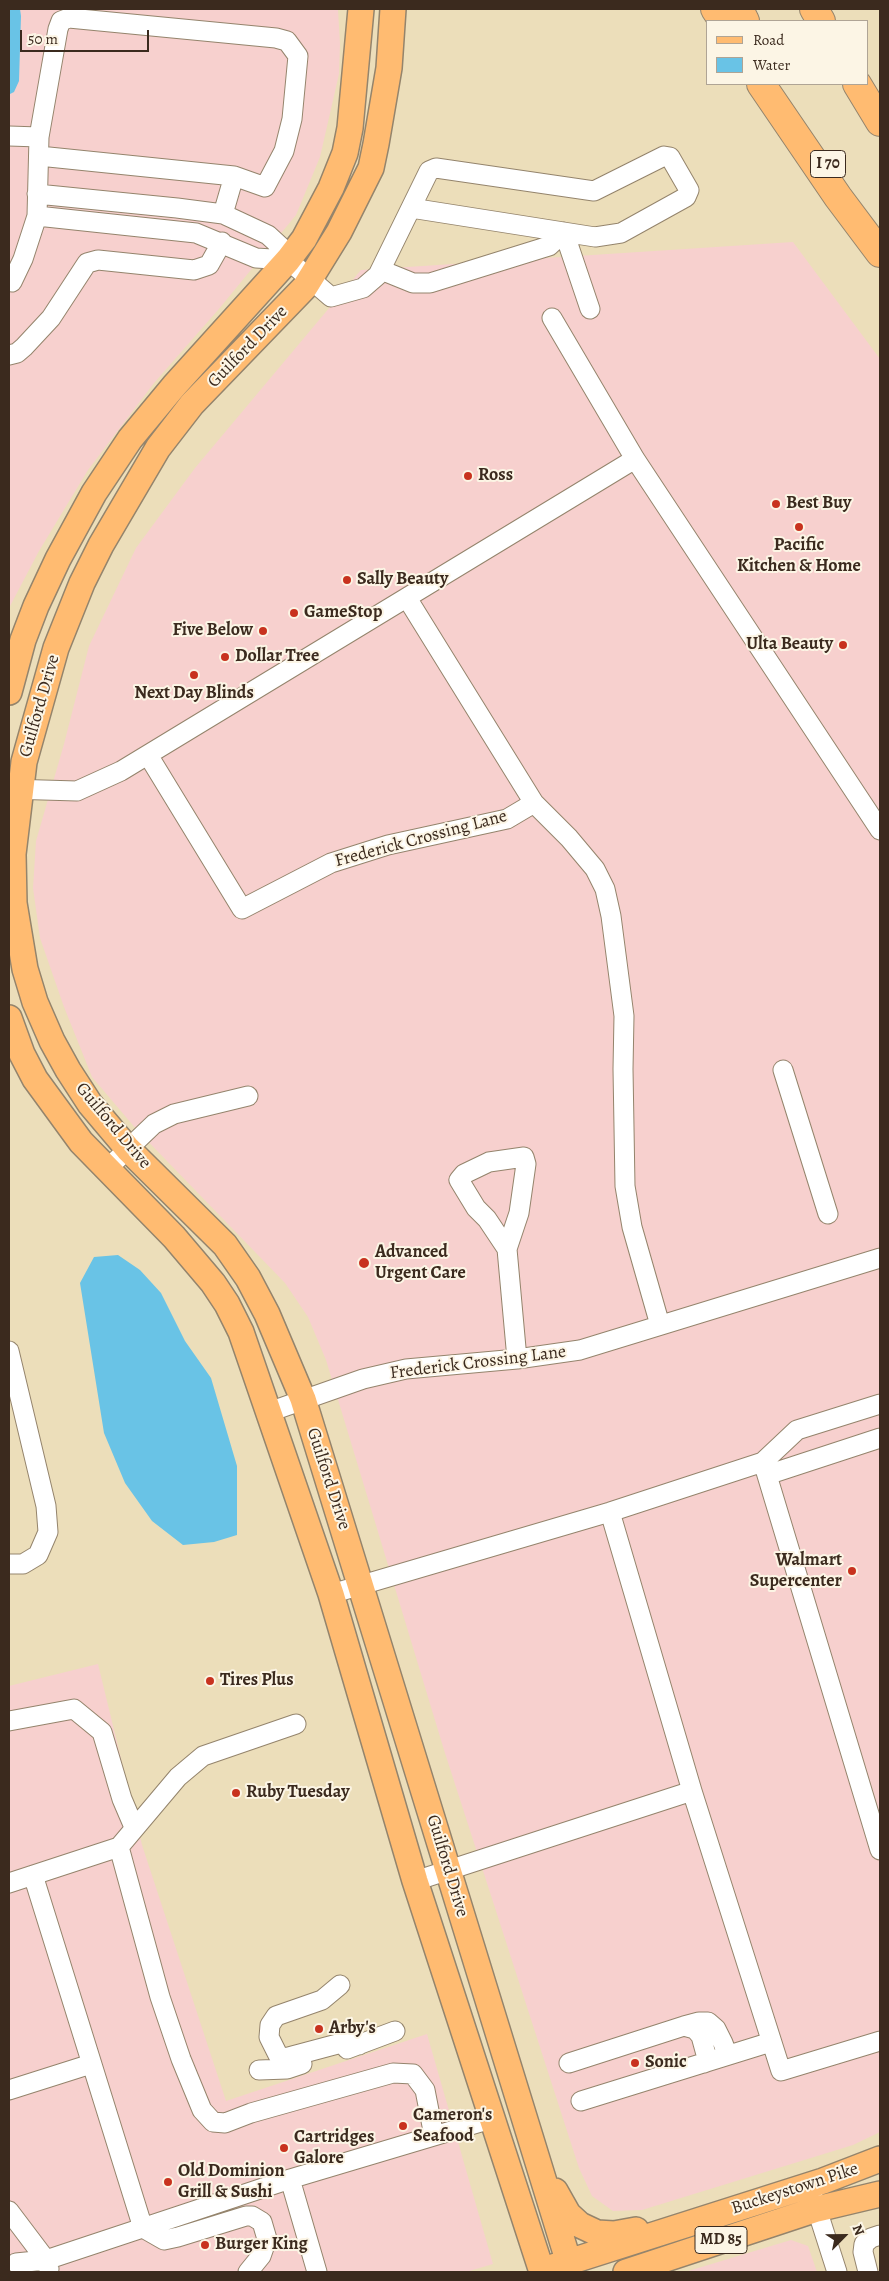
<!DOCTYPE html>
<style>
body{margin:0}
#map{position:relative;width:889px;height:2281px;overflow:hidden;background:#ecdeba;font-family:Alegreya,serif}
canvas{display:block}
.frame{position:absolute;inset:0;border:10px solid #3b2a1e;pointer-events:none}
.legend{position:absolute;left:706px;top:20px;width:162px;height:65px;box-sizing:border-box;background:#fcf5e5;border:1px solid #afa495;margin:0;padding:6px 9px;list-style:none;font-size:15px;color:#3b2a1e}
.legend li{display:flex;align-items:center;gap:10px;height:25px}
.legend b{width:25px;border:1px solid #afa495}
.north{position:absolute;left:819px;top:2211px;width:50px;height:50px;-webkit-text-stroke:4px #fcf5e5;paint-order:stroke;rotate:67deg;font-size:14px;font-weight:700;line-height:20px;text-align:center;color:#3b2a1e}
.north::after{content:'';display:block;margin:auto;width:18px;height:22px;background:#3b2a1e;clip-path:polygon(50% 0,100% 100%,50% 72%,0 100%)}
.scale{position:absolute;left:20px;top:30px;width:129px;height:22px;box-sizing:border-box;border:2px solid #3b2a1e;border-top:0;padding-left:6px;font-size:15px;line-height:18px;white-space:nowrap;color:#3b2a1e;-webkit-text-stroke:4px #fcf5e5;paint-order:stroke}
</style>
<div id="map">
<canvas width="889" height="2281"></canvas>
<div class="frame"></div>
<ul class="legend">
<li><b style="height:6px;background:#ffbb71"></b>Road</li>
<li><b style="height:14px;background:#69c3e6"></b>Water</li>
</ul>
<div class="north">N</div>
<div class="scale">50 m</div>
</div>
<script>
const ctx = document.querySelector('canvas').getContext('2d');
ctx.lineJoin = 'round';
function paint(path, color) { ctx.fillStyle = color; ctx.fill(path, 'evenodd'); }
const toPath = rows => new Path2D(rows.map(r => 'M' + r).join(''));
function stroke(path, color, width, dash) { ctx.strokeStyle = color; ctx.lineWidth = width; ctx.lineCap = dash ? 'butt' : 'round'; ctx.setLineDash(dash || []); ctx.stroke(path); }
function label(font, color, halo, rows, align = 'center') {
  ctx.font = font + ' Alegreya,serif'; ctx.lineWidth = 4; ctx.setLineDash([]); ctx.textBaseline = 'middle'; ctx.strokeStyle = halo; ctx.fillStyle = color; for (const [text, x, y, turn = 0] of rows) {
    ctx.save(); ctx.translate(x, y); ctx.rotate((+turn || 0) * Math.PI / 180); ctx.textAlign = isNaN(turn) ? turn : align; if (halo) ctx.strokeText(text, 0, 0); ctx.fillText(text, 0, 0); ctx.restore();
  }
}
paint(toPath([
 [9,9,338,9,340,44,339,74,320,157,296,215,218,310,154,383,88,470,39,551,9,608],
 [793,242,880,359,880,2132,853,2145,642,2210,613,2211,592,2196,579,2168,444,1750,326,1360,308,1317,285,1283,137,1130,92,1077,64,1007,40,938,33,888,36,841,64,744,89,646,136,548,195,468,361,270],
 [98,1664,142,1845,226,2101,427,2034,493,2264,466,2272,9,2272,9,1686],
 [791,2240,808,2246,817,2272,685,2272]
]), '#f7d0ce');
paint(toPath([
 [9,9,20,9,21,16,19,81,14,92,10,94],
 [118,1255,140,1270,161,1293,185,1341,211,1378,237,1466,237,1535,214,1542,183,1545,152,1521,125,1483,104,1433,80,1283,94,1257]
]), '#69c3e6');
const minor = toPath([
 [9,136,39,137],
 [37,194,177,208,223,214,268,235,280,246,288,260,331,297,363,288,378,275,429,171,436,168,594,191,664,156,670,157,689,190,686,197,621,233,595,237,411,208],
 [223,214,234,176],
 [37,216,196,233,256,258,288,260],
 [381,270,413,283,430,283,549,246,564,232,590,309],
 [12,282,23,259,37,216,39,137,58,29,61,21,69,18,276,38,287,41,298,56,292,119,284,151,265,187,234,176,39,156],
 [552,318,635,459,880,830],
 [9,355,17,353,24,347,51,318,87,263,98,260,194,270,209,265,222,242],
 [407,598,534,803,569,838,595,869,605,889,611,916,624,1016,623,1069,625,1186,632,1227,660,1325],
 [148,755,242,909,331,863,388,845,507,819,534,803],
 [9,789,77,791,121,771,635,459],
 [783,1070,828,1214],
 [107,1169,154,1124,174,1114,248,1096],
 [507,1249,487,1219,476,1208,459,1180,464,1174,489,1162,524,1157,526,1164,519,1213,507,1249,517,1359],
 [9,1351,46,1506,48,1532,38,1555,23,1564,9,1564],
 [269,1412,363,1379,406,1369,517,1359,580,1350,880,1258],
 [763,1462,880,1850],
 [767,1475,880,1438],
 [610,1512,692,1791,781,2071,880,2041],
 [331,1594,610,1512,763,1462,797,1430,880,1404],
 [9,1721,74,1709,102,1732,122,1799,134,1827],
 [119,1847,160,1997,181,2059,202,2110,213,2122,225,2123,251,2113,393,2073,413,2074,425,2090,434,2136],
 [33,1875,143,2228,164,2240,178,2237,246,2216,252,2216,262,2222,267,2239,261,2256,248,2272],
 [415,1881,692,1791],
 [9,1883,119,1847,178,1777,203,1756,296,1724],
 [340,1985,322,2000,276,2016,270,2025,269,2037,278,2055,285,2058,345,2042,359,2045],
 [684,2026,699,2022,708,2022,716,2029,723,2043,726,2051,724,2056],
 [347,2049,395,2031],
 [569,2063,684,2026,695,2029,701,2036,707,2058,704,2063],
 [259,2070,287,2069,302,2064],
 [9,2090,91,2064],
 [581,2101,771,2042],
 [290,2179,317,2272],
 [813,2197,837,2272],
 [9,2211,46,2260,49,2269],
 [16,2263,46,2260,290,2179,491,2119],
 [868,2272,863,2252,864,2244,871,2238,880,2235]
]);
const major = toPath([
 [393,9,389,68,376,144,371,168,339,232,305,287,192,404,158,448,101,545,82,583,56,648,24,762,13,854,14,903,25,969,35,1002,52,1041,68,1070,90,1104,128,1149,225,1245,248,1278,267,1314,303,1399,569,2263,567,2272],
 [9,692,23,640,36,606,58,559,94,493,130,439,174,386,288,260,304,239,331,188,345,153,350,128,361,9],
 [9,1018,22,1054,35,1079,81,1142,174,1237,213,1283,227,1304,241,1332,331,1594,415,1881,542,2272],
 [555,2191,568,2214,580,2225,597,2233,614,2234,636,2230],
 [553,2267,823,2181,880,2159],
 [626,2272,817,2209,880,2194]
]);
const highway = toPath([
 [715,9,723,21],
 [739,9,745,21],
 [814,9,821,21],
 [761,84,838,197,880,253],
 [857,84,880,122]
]);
stroke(minor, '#94846c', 21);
stroke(major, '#94846c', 28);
stroke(highway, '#94846c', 30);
stroke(minor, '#fff', 19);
stroke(major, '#ffbb71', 25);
stroke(highway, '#ffbb71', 28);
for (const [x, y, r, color] of [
 [468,476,5,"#c8321e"],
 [776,504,5,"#c8321e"],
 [799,527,5,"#c8321e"],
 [347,580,5,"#c8321e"],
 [294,613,5,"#c8321e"],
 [263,631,5,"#c8321e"],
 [843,645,5,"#c8321e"],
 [225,657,5,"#c8321e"],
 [194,675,5,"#c8321e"],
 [364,1263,6,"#c8321e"],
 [852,1571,5,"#c8321e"],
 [210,1681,5,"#c8321e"],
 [236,1793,5,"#c8321e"],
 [319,2029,5,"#c8321e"],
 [635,2063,5,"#c8321e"],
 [403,2126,5,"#c8321e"],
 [284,2148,5,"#c8321e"],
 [168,2182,5,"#c8321e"],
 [205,2245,5,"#c8321e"]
]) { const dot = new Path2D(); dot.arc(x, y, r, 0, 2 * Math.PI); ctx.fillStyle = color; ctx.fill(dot); stroke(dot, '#fcf5e5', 2); }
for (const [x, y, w] of [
 [828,164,35],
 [721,2240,52]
]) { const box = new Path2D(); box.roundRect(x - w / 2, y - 13.5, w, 27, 4); ctx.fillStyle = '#fcf5e5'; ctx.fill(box); stroke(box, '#3b2a1e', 1); }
label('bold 16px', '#3b2a1e', null, [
 ["I 70",828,164],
 ["MD 85",721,2240]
]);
label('18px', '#3b2a1e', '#fcf5e5', [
 ["Guilford Drive",248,347,-46],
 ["Guilford Drive",40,706,-74],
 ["Frederick Crossing Lane",421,839,-15],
 ["Guilford Drive",113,1126,50],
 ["Frederick Crossing Lane",478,1363,-7],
 ["Guilford Drive",328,1479,72],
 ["Guilford Drive",447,1866,73],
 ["Buckeystown Pike",795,2189,-18]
]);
label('bold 18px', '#3b2a1e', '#fcf5e5', [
 ["Ross",478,476],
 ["Best Buy",786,504],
 ["Pacific",799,546,"center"],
 ["Kitchen & Home",799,567,"center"],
 ["Sally Beauty",357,580],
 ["GameStop",304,613],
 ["Five Below",253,631,"right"],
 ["Ulta Beauty",833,645,"right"],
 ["Dollar Tree",235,657],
 ["Next Day Blinds",194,694,"center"],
 ["Advanced",375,1253],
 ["Urgent Care",375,1274],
 ["Walmart",842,1561,"right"],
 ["Supercenter",842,1582,"right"],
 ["Tires Plus",220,1681],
 ["Ruby Tuesday",246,1793],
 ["Arby's",329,2029],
 ["Sonic",645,2063],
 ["Cameron's",413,2116],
 ["Seafood",413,2137],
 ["Cartridges",294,2138],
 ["Galore",294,2159],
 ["Old Dominion",178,2172],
 ["Grill & Sushi",178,2193],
 ["Burger King",215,2245]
], 'left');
</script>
